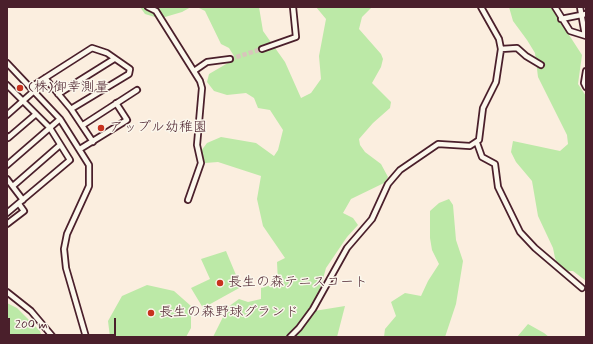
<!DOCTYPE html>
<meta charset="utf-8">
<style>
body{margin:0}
#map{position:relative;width:593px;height:344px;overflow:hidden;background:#fbeedf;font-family:Mynerve,sans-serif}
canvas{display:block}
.frame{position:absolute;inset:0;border:8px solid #4a1f2b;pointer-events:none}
.scale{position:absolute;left:8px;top:318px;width:108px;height:18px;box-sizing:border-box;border:2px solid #4a1f2b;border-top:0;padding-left:5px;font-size:12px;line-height:14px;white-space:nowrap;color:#4a1f2b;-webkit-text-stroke:3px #fbf7ec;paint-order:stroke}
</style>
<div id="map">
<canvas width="593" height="344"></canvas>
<div class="frame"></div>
<div class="scale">200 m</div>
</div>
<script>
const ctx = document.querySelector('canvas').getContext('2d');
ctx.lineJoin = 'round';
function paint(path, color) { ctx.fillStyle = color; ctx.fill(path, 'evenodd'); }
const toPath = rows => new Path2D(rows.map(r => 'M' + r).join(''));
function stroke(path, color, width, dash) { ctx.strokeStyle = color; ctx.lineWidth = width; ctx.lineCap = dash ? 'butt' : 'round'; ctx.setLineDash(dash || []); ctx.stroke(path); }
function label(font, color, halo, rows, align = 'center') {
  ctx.font = font + ' Mynerve,"Klee One",sans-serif'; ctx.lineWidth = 3; ctx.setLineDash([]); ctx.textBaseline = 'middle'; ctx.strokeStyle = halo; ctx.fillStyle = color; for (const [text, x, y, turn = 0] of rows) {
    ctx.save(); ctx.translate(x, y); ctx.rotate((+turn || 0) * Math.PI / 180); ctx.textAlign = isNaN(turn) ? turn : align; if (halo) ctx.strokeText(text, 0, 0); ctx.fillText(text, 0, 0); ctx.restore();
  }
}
paint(toPath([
 [140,7,191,7,182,12,165,17,155,17,145,14],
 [197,7,259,7,263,31,285,62,301,98,311,93,321,79,319,56,326,19,316,7,372,7,362,17,359,29,381,54,383,59,381,67,372,83,391,102,390,108,373,123,359,139,360,145,365,152,381,164,388,177,384,183,351,199,343,213,353,218,358,225,347,237,326,268,314,311,345,306,337,337,213,337,228,307,239,299,248,302,261,299,261,288,278,283,277,262,285,258,263,226,257,199,261,176,218,162,205,163,201,151,207,143,221,137,256,143,274,156,278,150,283,130,270,110,258,108,254,98,246,93,227,95,214,91,207,82,209,74,233,60,234,56,229,48,221,44,205,11],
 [509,7,551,7,582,55,578,84,586,96,586,281,573,271,560,271,555,258,553,248,538,216,532,181,516,162,511,152,513,141,560,151,568,144,567,135,538,77,535,53,527,40,513,21],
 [449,199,453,205,456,240,463,261,456,304,445,337,384,337,385,329,396,316,391,302,405,293,421,296,428,281,439,264,432,250,430,238,430,211,439,203],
 [226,251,241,287,203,308,191,288,210,279,201,259],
 [147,285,174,291,191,306,191,328,186,337,110,337,108,321,122,296],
 [7,303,17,308,40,331,42,337,7,337],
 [528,324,544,333,549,337,517,337]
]), '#bce9a7');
stroke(toPath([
 [230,59,262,49]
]), '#d8c5bb', 4.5, [4.5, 2]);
const minor = toPath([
 [148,7,156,11,200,81,202,88,197,145,201,163,188,200],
 [555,7,570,31,586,36],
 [580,7,585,35],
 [561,19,586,14],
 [262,49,296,37,293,7],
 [501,49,517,48,526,56,541,65],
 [7,63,60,119,89,165,89,186,67,234,64,249,66,268,86,337],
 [194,71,207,62,230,59],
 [586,71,584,83,586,87],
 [45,78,71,109,93,142],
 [7,85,50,128,70,160,7,213],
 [31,87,92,48,107,53,130,69,129,74,71,109],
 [58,94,114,59],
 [7,115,34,91],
 [83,125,137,90],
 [7,136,8,138,36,114],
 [477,143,482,157,495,164,498,187,520,232,535,248,582,288],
 [80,149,127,120,116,103],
 [7,165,60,119],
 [7,179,23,200],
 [13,186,60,145],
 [7,224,24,211,19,204],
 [7,292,31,311,53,337],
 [290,337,299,328,313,309,347,248,372,219,388,184,400,170,438,144,470,146,479,140,483,108,496,82,501,49,499,39,481,7]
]);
stroke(minor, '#4a1f2b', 8);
stroke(minor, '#fbf7ec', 4.5);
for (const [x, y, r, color] of [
 [20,88,4,"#c8321e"],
 [101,128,4,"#c8321e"],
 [220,283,4,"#c8321e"],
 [151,313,4,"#c8321e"]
]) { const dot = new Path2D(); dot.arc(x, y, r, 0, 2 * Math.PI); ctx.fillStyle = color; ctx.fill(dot); stroke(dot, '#fbf7ec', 1.5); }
label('14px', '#4a1f2b', '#fbf7ec', [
 ["(株)御幸測量",28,88],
 ["アップル幼稚園",109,128],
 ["長生の森テニスコート",228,283],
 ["長生の森野球グランド",159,313]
], 'left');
</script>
